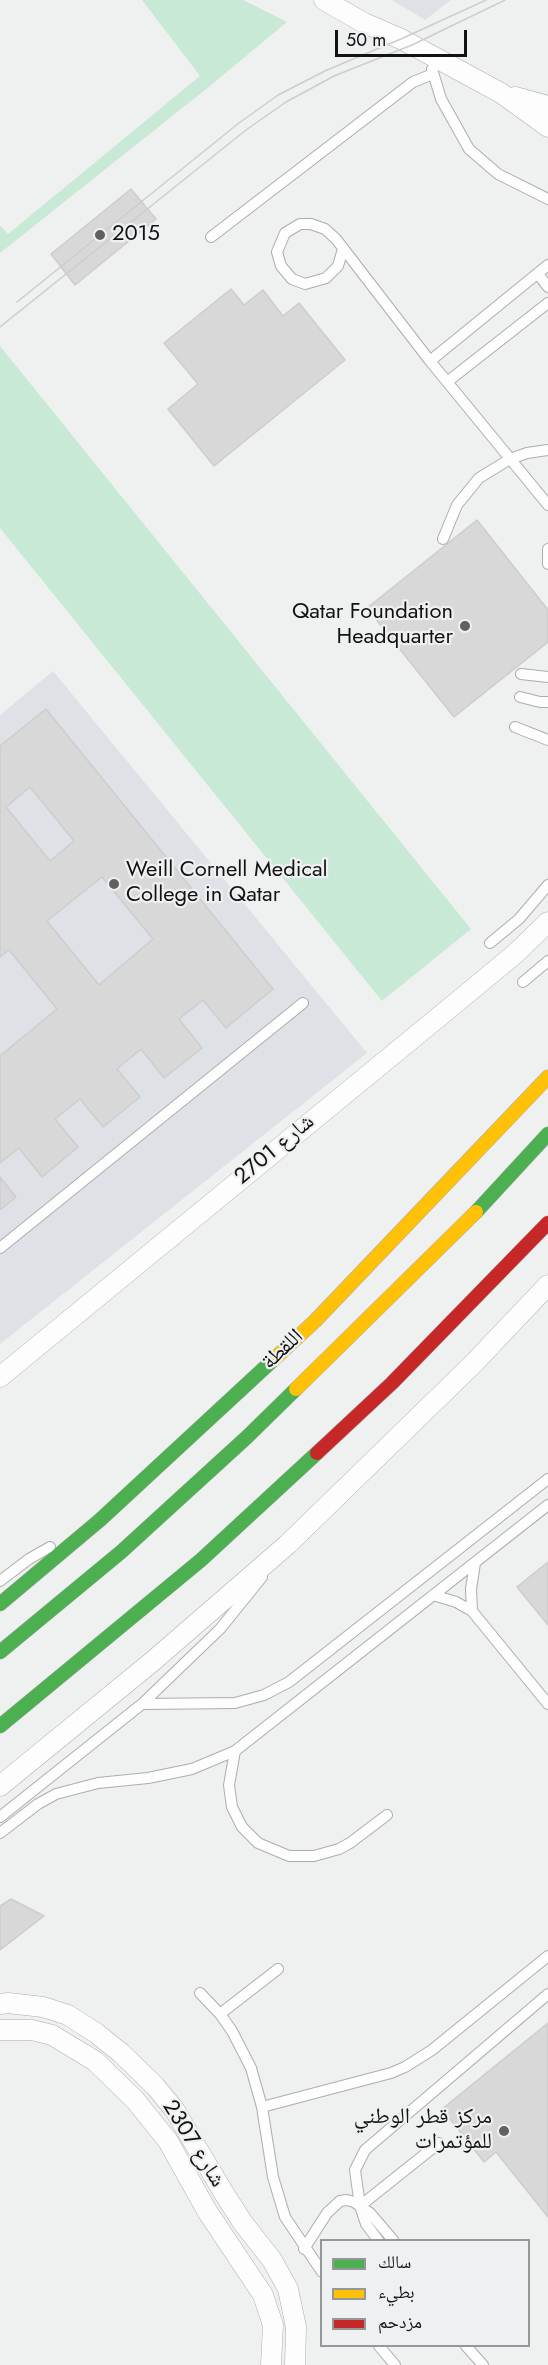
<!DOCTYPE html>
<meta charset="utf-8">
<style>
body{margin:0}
#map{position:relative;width:548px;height:2365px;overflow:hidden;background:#eff0f0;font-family:Jost,"Noto Naskh Arabic",sans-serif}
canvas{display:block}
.legend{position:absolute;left:320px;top:2239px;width:210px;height:108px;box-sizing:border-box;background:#eef0f1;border:2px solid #969798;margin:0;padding:8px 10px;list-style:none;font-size:18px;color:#121213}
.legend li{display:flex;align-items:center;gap:12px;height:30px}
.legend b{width:30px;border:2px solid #969798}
.scale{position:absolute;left:335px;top:30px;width:132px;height:27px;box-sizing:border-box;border:3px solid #121213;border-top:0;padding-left:8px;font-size:18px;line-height:21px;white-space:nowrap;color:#121213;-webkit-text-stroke:4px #eef0f1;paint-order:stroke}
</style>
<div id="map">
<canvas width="548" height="2365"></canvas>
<ul class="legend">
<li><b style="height:8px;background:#4caf50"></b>سالك</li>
<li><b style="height:8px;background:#ffc107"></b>بطيء</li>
<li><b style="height:8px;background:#c62828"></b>مزدحم</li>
</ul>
<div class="scale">50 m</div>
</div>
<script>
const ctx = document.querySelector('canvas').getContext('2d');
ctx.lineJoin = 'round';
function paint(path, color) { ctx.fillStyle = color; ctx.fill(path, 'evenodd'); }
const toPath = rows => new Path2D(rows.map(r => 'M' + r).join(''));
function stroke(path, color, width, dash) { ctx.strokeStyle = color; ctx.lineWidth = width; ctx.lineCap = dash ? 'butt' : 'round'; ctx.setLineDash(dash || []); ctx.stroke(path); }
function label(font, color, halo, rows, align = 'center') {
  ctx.font = font + ' Jost,"Noto Naskh Arabic",sans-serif'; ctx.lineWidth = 4.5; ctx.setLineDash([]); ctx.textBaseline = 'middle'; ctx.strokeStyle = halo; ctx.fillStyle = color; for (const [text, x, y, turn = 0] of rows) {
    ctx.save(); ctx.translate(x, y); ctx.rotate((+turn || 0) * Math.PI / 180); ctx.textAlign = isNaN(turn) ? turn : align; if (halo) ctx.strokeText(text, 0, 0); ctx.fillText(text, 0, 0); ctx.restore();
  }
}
paint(toPath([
 [392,0,451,0,425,20],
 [53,671,367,1053,0,1344,0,715]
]), '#dee2e6');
paint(toPath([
 [142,0,243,0,287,22,210,86,0,253,0,225,8,234,200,76],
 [0,346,471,929,382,1001,0,528]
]), '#c9e9d7');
const building = toPath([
 [131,189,156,219,75,285,51,254,131,189],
 [231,289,244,305,263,290,283,316,299,303,345,360,214,466,168,409,198,384,164,343,231,289],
 [477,520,548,610,548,642,454,717,367,608,477,520],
 [46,709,273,989,226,1028,203,1000,179,1019,202,1048,164,1078,141,1049,117,1069,140,1097,103,1127,80,1099,55,1119,78,1147,42,1177,19,1148,0,1163,0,1056,57,1009,9,950,0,957,0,746,46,709],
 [30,787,74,841,50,861,6,807,30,787],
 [102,877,153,939,99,985,47,921,102,877],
 [0,1177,16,1197,0,1210,0,1177],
 [548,1562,548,1625,517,1587,548,1562],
 [11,1899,44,1916,0,1950,0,1906,11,1899],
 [548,2023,548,2217,496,2152,484,2162,442,2109,548,2023]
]);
paint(building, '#d8d8d9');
stroke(building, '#cdcdce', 1.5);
const lane = toPath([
 [432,69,441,99,469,149,498,174,548,199],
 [211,237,413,82,433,74],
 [343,249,338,266,326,278,305,284,292,279,281,266,277,252,285,233,300,224,311,224,325,229,336,239,430,361,548,505],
 [538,274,548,287],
 [430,361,548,265],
 [447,382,548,303],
 [443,539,457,505,479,478,510,459,527,453,548,450],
 [548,549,548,564],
 [521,674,548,677],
 [520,697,540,702,548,702],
 [515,727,548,740],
 [490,943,519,919,548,885],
 [523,982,548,961],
 [0,1248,303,1003],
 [0,1581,29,1559,50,1547],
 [433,1595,456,1602,472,1611,548,1704],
 [472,1611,471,1589,475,1563],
 [142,1704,235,1703,264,1695,289,1682,548,1479],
 [235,1751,229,1785,232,1807,242,1827,258,1843,289,1856,314,1856,339,1849,350,1843,387,1815],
 [0,1817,142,1704,220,1629,262,1577],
 [0,1833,38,1804,56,1794,98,1783,148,1778,192,1769,235,1751,548,1505],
 [200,1993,220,2014,232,2031,251,2068,262,2107,273,2177,285,2217,322,2272],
 [220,2014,278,1969],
 [262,2107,391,2073,405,2067,432,2050,548,1956],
 [360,2206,439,2143],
 [378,2240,366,2224,360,2206,355,2170,365,2150,548,1994],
 [304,2249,327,2213,340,2201,347,2200,354,2202,370,2213,393,2240],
 [379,2346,395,2365],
 [466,2346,483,2365]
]);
const street = toPath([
 [324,0,364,23,401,39,501,93,548,127],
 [515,97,548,106],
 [0,1377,457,1002,516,953,548,922],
 [0,1786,153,1661,288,1544,474,1363,548,1285],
 [0,2004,8,2003,43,2007,68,2015,96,2033,121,2053,155,2086,174,2109,225,2195,243,2223,272,2260,288,2289,296,2327,295,2365],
 [0,2030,32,2030,52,2035,95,2061,135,2100,168,2141,207,2211,263,2295,273,2325,271,2365]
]);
const fast = toPath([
 [476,1212,548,1134],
 [0,1604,100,1520,273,1360],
 [0,1652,121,1552,247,1437,296,1389],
 [0,1726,201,1560,317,1453]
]);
const slow = toPath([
 [273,1360,315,1321,548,1077],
 [296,1389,476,1212]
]);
const jam = toPath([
 [317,1453,392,1383,548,1223]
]);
stroke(lane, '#acadad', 12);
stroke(street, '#acadad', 21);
stroke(fast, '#acadad', 15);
stroke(slow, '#acadad', 15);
stroke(jam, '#acadad', 15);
stroke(lane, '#fdfdfd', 10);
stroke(street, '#fdfdfd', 20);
stroke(fast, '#4caf50', 14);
stroke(slow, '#ffc107', 14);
stroke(jam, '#c62828', 14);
stroke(toPath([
 [17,302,239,123,278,95,327,70,401,39,486,0],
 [0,327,246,130,286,102,334,76,412,45,505,0]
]), '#cdcdce', 1.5);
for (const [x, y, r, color] of [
 [100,235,6,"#5f6060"],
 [465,626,6,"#5f6060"],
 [114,884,6,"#5f6060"],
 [504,2131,6,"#5f6060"]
]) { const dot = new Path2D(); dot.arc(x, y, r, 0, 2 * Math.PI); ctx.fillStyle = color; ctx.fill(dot); stroke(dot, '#eef0f1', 2); }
label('22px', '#121213', '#eef0f1', [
 ["2015",112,235],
 ["Qatar Foundation",453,613,"right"],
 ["Headquarter",453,638,"right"],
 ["Weill Cornell Medical",126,871],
 ["College in Qatar",126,896],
 ["مركز قطر الوطني",492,2118,"right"],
 ["للمؤتمرات",492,2143,"right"]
], 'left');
label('22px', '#121213', '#eef0f1', [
 ["شارع 2701",275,1150,-40],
 ["اللقطة",283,1350,-43],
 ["شارع 2307",193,2144,58]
]);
</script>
